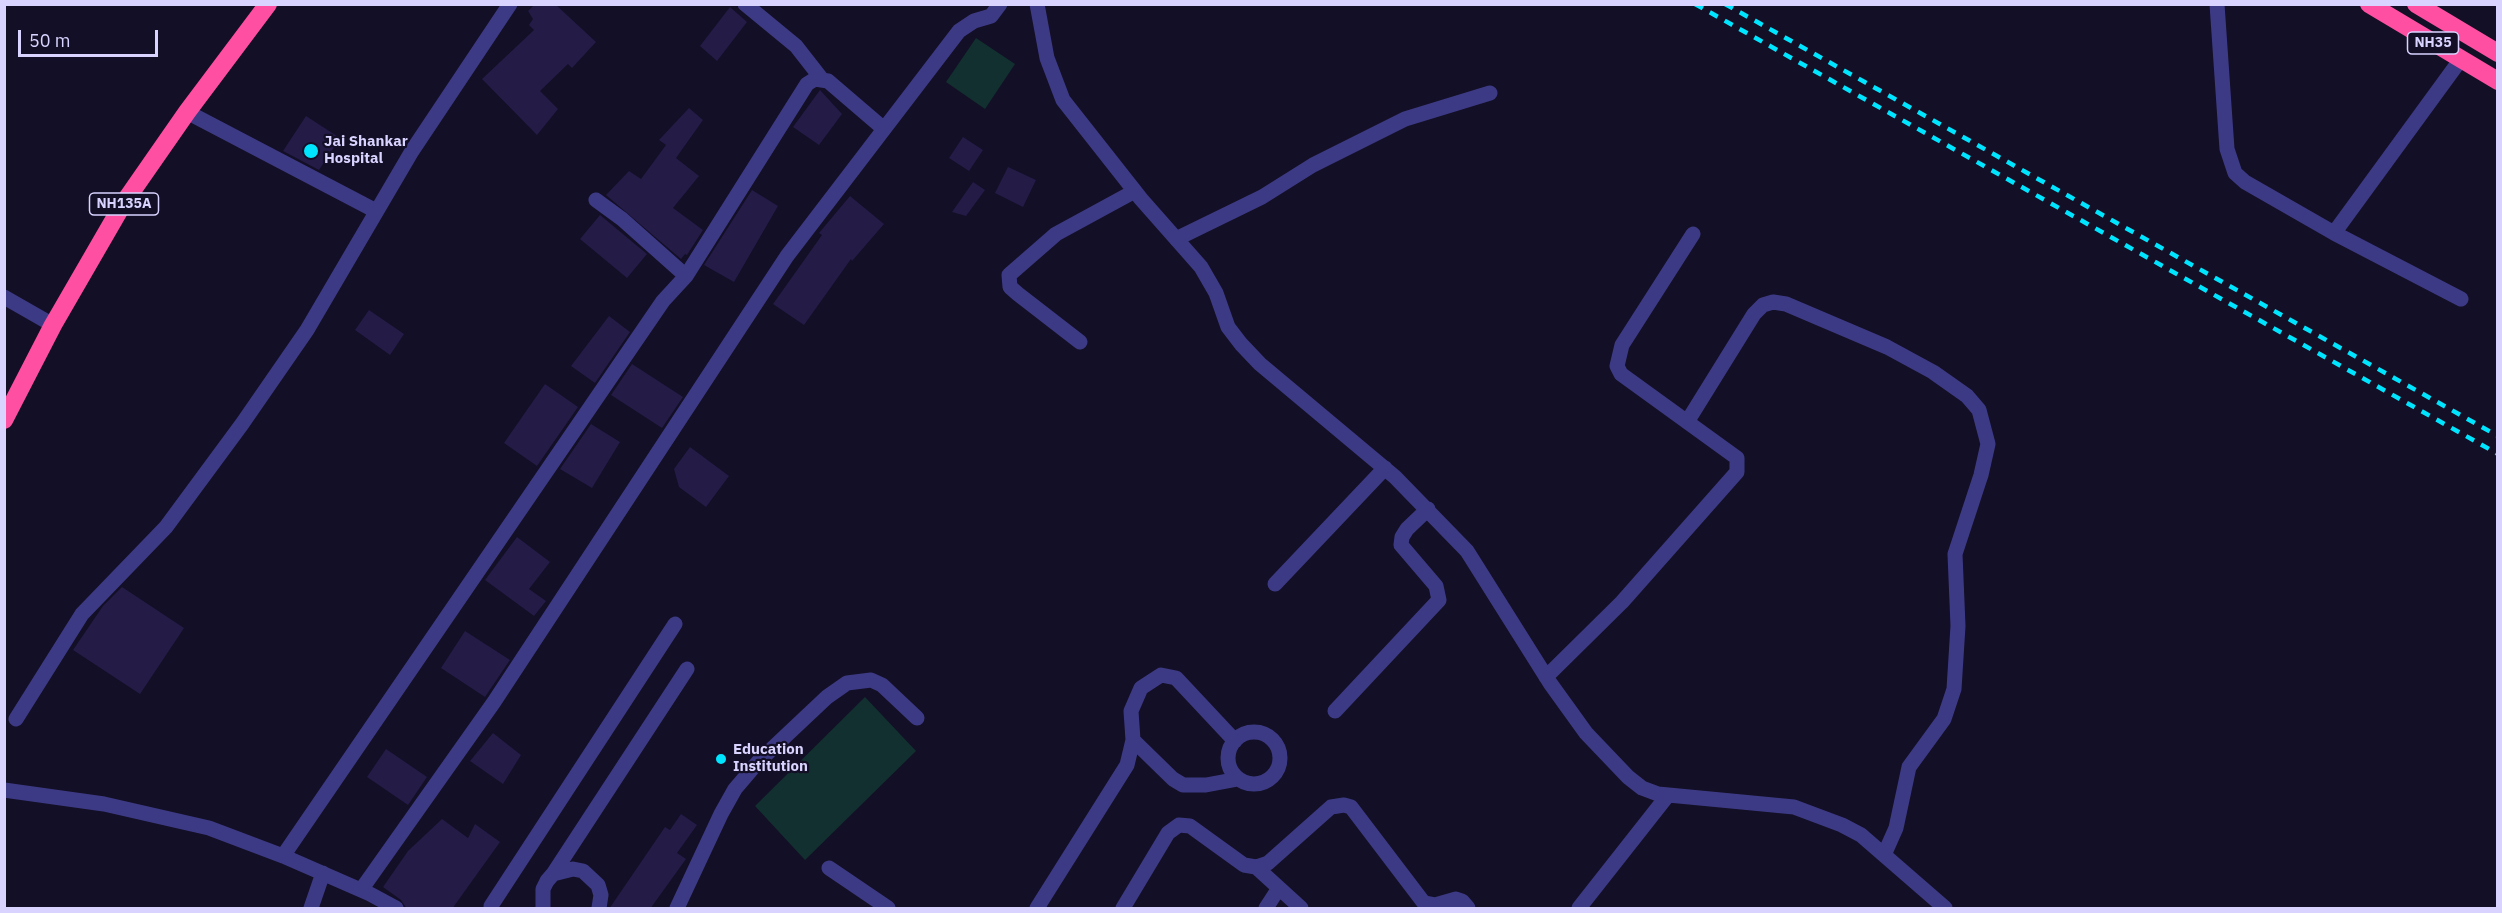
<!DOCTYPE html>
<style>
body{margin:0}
#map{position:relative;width:2502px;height:913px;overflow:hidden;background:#130f26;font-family:"IBM Plex Sans",sans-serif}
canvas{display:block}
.frame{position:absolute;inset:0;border:6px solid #d9d4ff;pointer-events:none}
.scale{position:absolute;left:18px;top:30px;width:140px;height:27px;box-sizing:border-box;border:3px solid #d9d4ff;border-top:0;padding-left:8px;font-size:18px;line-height:21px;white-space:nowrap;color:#d9d4ff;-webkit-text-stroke:4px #130f26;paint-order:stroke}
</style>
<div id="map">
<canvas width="2502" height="913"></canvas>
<div class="frame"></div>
<div class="scale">50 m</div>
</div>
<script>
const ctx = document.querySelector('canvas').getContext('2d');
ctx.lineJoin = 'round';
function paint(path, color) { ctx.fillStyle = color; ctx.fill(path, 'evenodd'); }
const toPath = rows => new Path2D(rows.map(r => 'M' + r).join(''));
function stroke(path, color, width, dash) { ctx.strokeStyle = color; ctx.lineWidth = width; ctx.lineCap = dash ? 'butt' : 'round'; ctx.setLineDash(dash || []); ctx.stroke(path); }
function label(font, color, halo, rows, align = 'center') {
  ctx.font = font + ' "IBM Plex Sans",sans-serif'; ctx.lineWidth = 4.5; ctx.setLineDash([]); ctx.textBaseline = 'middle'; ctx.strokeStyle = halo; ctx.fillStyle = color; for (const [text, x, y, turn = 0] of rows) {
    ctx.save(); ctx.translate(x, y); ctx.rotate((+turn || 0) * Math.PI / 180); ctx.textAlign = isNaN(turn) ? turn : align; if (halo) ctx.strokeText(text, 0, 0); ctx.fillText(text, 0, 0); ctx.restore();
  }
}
paint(toPath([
 [976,38,1015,64,985,109,946,82],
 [865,697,916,751,805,860,755,806]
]), '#12302f');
paint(toPath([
 [535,4,555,4,596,42,572,68,568,64,540,91,558,109,537,135,482,79,534,30,529,25,533,19,528,11],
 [730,7,747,22,717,61,700,46],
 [820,90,842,114,819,145,793,127],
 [689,108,703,120,676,158,699,176,673,208,703,230,687,255,685,254,681,259,606,195,629,171,641,179,666,145,659,140],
 [306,116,340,138,319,170,283,151],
 [963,137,983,150,969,171,949,158],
 [1008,167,1036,180,1023,207,995,193],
 [973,182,985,190,966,216,952,212],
 [752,190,778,206,734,282,704,265],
 [850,196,884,224,852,261,851,259,804,325,773,304,822,235,819,233],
 [600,215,647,254,627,278,580,239],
 [369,310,404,334,390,355,355,330],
 [609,316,630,332,595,383,571,366],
 [632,364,683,397,662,428,611,395],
 [545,384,578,407,537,466,504,443],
 [591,424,620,442,592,488,560,469],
 [690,447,729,476,706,507,679,487,674,469],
 [517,537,550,562,529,589,546,601,534,616,485,580],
 [122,587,184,628,140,694,73,650,103,606],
 [465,631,510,660,485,697,441,668],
 [493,733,521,755,503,784,470,761],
 [386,749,427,777,408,805,367,777],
 [681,814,697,825,677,853,686,859,650,909,609,909,665,827,670,830],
 [442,819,468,838,475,824,500,842,452,909,407,909,401,900,383,887,408,851]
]), '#241b47');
stroke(toPath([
 [745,4,796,46,821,78],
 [1037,4,1047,58,1063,100,1141,199,1201,267,1216,293,1228,327,1241,344,1260,364,1395,477,1467,551,1550,683,1586,733,1628,777,1642,788,1658,794,1794,807,1842,825,1861,835,1945,908],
 [2217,4,2227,149,2235,173,2245,182,2334,233,2461,299],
 [187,112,376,211],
 [596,200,622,219,686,276],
 [2334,233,2461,59],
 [1176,239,1262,197,1313,165,1405,119,1490,93],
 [4,297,53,325],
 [1080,342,1018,294,1010,287,1009,275,1056,234,1135,191],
 [1687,422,1754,314,1763,305,1773,302,1786,304,1887,347,1933,372,1967,396,1979,410,1988,444,1981,475,1955,554,1958,626,1954,689,1944,719,1909,767,1896,828,1884,855],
 [1275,584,1385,468],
 [1546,677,1622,602,1737,472,1737,458,1621,374,1617,366,1622,345,1693,234],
 [1335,711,1439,600,1436,586,1401,545,1402,537,1407,529,1428,509],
 [16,719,82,614,166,527,242,424,307,330,412,151,510,4],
 '1228 758a26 26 0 1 1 52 0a26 26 0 1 1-52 0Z',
 [1133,740,1173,779,1183,785,1206,785,1238,779],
 [4,790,104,804,209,828,283,856,370,894,396,908],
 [283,856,663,301,686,276,807,84,815,79,828,81,884,129],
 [1256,867,1301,908],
 [829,868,888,908],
 [553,874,687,669],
 [361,890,494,702,787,256,959,31,974,21,991,16,1000,4],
 [491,906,675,624],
 [311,908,323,873],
 [543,908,543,889,547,881,553,874,573,869,583,871,598,885,601,895,599,908],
 [677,908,721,814,735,789,758,762,827,697,847,683,871,680,882,685,917,718],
 [1037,908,1127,765,1133,740,1131,711,1141,688,1161,675,1176,678,1235,741],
 [1123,908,1168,833,1179,825,1190,826,1244,865,1256,867,1268,863,1331,807,1344,805,1351,807,1424,903,1435,905,1456,899,1462,901,1468,908],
 [1266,908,1279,888],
 [1579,908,1668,795]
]), '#3d3a85', 15);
stroke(toPath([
 [2369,4,2498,81],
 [2416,4,2498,53],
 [4,420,53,325,123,204,187,112,268,4]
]), '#ff4fa3', 18);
stroke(toPath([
 [1695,4,2498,454],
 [1725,4,2498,436]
]), '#00e5ff', 4.5, [9, 8]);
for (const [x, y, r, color] of [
 [311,151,8,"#00e5ff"],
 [721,759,6,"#00e5ff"]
]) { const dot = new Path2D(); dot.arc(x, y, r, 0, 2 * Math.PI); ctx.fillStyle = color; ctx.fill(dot); stroke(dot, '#130f26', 2); }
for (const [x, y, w] of [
 [2433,43,51],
 [124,204,69]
]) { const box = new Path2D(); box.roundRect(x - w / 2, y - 11, w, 22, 4.5); ctx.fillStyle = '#130f26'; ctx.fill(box); stroke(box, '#d9d4ff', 1.5); }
label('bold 14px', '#d9d4ff', null, [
 ["NH35",2433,43],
 ["NH135A",124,204]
]);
label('bold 15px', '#d9d4ff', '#130f26', [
 ["Jai Shankar",324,142],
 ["Hospital",324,159],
 ["Education",733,750],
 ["Institution",733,767]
], 'left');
</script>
